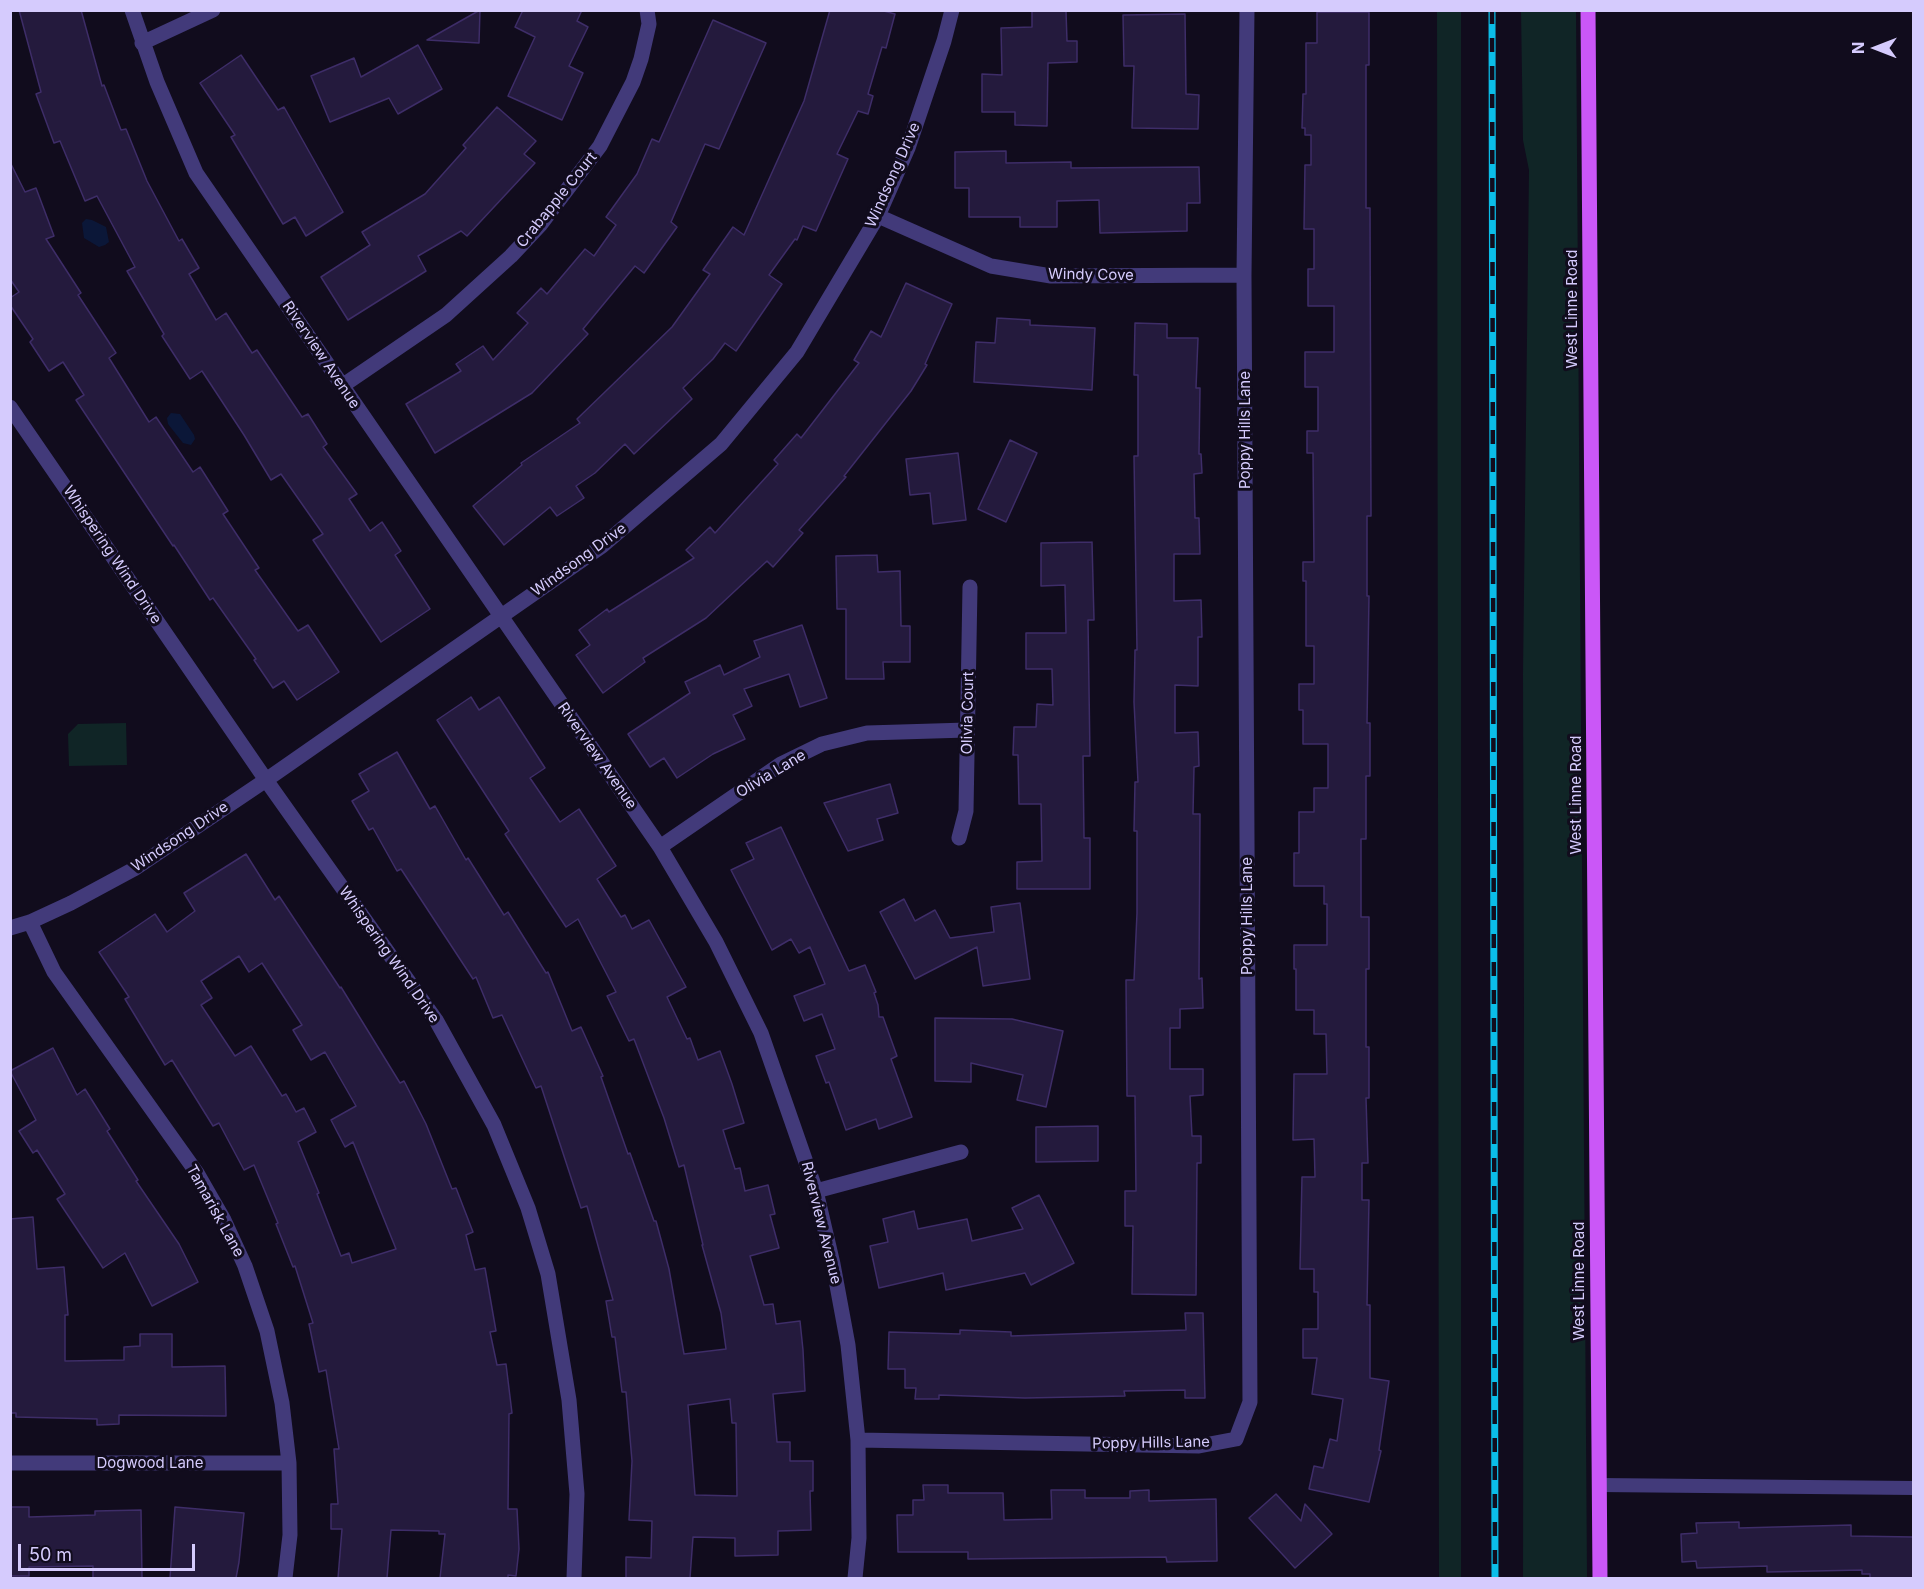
<!DOCTYPE html>
<style>
body{margin:0}
#map{position:relative;width:1924px;height:1589px;overflow:hidden;background:#110c1d;font-family:Inter,sans-serif}
canvas{display:block}
.frame{position:absolute;inset:0;border:12px solid #d5cbfd;pointer-events:none}
.north{position:absolute;left:1846px;top:18px;width:60px;height:60px;-webkit-text-stroke:4px #110c1d;paint-order:stroke;rotate:270deg;font-size:16px;font-weight:700;line-height:24px;text-align:center;color:#d5cbfd}
.north::after{content:'';display:block;margin:auto;width:21px;height:27px;background:#d5cbfd;clip-path:polygon(50% 0,100% 100%,50% 72%,0 100%)}
.scale{position:absolute;left:18px;top:1544px;width:177px;height:27px;box-sizing:border-box;border:3px solid #d5cbfd;border-top:0;padding-left:8px;font-size:18px;line-height:21px;white-space:nowrap;color:#d5cbfd;-webkit-text-stroke:4px #110c1d;paint-order:stroke}
</style>
<div id="map">
<canvas width="1924" height="1589"></canvas>
<div class="frame"></div>
<div class="north">N</div>
<div class="scale">50 m</div>
</div>
<script>
const ctx = document.querySelector('canvas').getContext('2d');
ctx.lineJoin = 'round';
function paint(path, color) { ctx.fillStyle = color; ctx.fill(path, 'evenodd'); }
const toPath = rows => new Path2D(rows.map(r => 'M' + r).join(''));
function stroke(path, color, width, dash) { ctx.strokeStyle = color; ctx.lineWidth = width; ctx.lineCap = dash ? 'butt' : 'round'; ctx.setLineDash(dash || []); ctx.stroke(path); }
function label(font, color, halo, rows, align = 'center') {
  ctx.font = font + ' Inter,sans-serif'; ctx.lineWidth = 6; ctx.setLineDash([]); ctx.textBaseline = 'middle'; ctx.strokeStyle = halo; ctx.fillStyle = color; for (const [text, x, y, turn = 0] of rows) {
    ctx.save(); ctx.translate(x, y); ctx.rotate((+turn || 0) * Math.PI / 180); ctx.textAlign = isNaN(turn) ? turn : align; if (halo) ctx.strokeText(text, 0, 0); ctx.fillText(text, 0, 0); ctx.restore();
  }
}
paint(toPath([
 [1437,11,1461,11,1461,1578,1439,1578],
 [1521,11,1576,11,1587,1578,1523,1578,1524,1004,1523,674,1529,170,1523,140],
 [126,723,127,765,69,766,68,734,78,724]
]), '#102526');
paint(toPath([
 [86,219,92,220,106,227,109,242,105,245,99,247,84,238,82,223],
 [171,413,180,414,194,435,195,439,191,445,183,443,168,424,167,418]
]), '#0b1738');
const building = toPath([
 [19,10,81,10,102,86,104,85,121,130,126,129,147,181,179,241,182,239,199,268,189,274,216,320,226,313,252,353,257,350,302,417,308,414,327,444,323,447,357,494,349,499,370,531,382,522,401,551,395,555,430,609,381,642,313,540,323,534,281,474,271,480,244,435,202,371,190,379,162,336,164,334,127,271,135,267,97,196,85,201,60,141,54,143,36,94,41,92,19,10],
 [480,10,479,43,427,40,480,10],
 [523,10,582,10,577,21,588,27,569,66,583,73,562,120,508,96,535,37,515,27,523,10],
 [830,10,880,10,895,14,886,48,882,47,868,94,873,96,868,114,858,111,837,154,848,159,816,231,803,226,797,240,795,239,769,275,782,284,736,351,725,343,713,359,683,388,692,399,634,454,625,444,595,473,576,486,584,498,557,516,550,507,504,545,473,506,522,465,521,463,580,423,577,419,672,327,710,274,703,270,733,227,744,235,804,101,830,10],
 [1032,11,1066,11,1067,41,1077,41,1077,62,1048,63,1047,126,1015,125,1015,112,982,112,982,74,1002,75,1001,28,1032,27,1032,11],
 [1317,12,1369,12,1369,65,1366,65,1366,208,1370,208,1371,516,1367,516,1367,596,1369,596,1367,723,1370,723,1370,776,1366,776,1366,839,1361,839,1361,917,1369,917,1369,969,1366,969,1366,1047,1369,1047,1369,1098,1366,1098,1368,1163,1362,1163,1362,1200,1369,1200,1367,1305,1370,1305,1370,1378,1389,1381,1379,1450,1381,1451,1369,1502,1309,1489,1314,1466,1323,1468,1330,1439,1337,1441,1343,1399,1312,1394,1317,1358,1303,1358,1303,1329,1318,1329,1318,1292,1314,1292,1314,1269,1300,1269,1302,1177,1315,1177,1314,1139,1293,1140,1294,1074,1327,1074,1326,1034,1314,1034,1314,1010,1296,1010,1296,969,1294,969,1294,945,1327,945,1327,904,1324,904,1324,886,1294,886,1294,853,1299,853,1299,812,1314,812,1314,788,1328,788,1328,744,1303,744,1303,710,1299,710,1299,684,1314,684,1314,646,1306,646,1306,581,1303,581,1303,562,1314,562,1313,453,1307,453,1307,431,1318,431,1318,387,1305,387,1305,352,1334,352,1334,306,1308,306,1308,269,1314,269,1314,229,1304,229,1305,165,1311,165,1311,135,1305,135,1305,128,1302,128,1303,94,1306,94,1306,43,1317,43,1317,12],
 [1185,14,1186,94,1199,95,1198,129,1132,128,1134,66,1124,66,1123,15,1185,14],
 [713,20,766,43,719,149,705,144,671,222,677,227,644,273,635,266,583,329,588,334,532,393,435,453,406,404,461,371,456,364,483,346,493,360,528,323,517,313,541,288,547,294,585,249,594,256,616,225,606,217,637,174,652,139,659,142,713,20],
 [418,45,442,89,398,114,389,98,330,122,311,76,354,58,361,77,418,45],
 [241,55,278,110,284,107,343,212,306,236,295,217,283,224,231,137,235,135,200,83,241,55],
 [497,107,536,141,524,154,535,163,467,236,461,231,418,256,426,271,348,320,321,277,370,245,362,232,425,194,466,148,463,145,497,107],
 [1006,151,1006,163,1071,162,1071,168,1199,167,1200,203,1187,203,1187,231,1100,233,1099,200,1057,201,1057,227,1020,227,1020,217,969,217,969,188,955,188,955,152,1006,151],
 [10,162,25,192,36,188,54,236,46,239,81,293,78,295,116,353,109,358,149,422,156,417,193,472,200,467,228,511,223,514,259,568,255,570,298,631,308,625,339,672,297,700,284,681,273,688,254,660,256,659,213,598,210,600,174,545,173,546,76,400,84,395,63,362,49,371,30,342,33,339,10,305,10,298,19,292,10,279,10,162],
 [906,283,952,304,925,364,927,365,911,391,844,476,846,477,799,530,803,533,773,567,767,561,706,618,643,658,645,662,603,693,576,655,590,645,579,630,607,609,609,612,694,558,686,550,710,527,715,533,778,464,774,460,797,434,801,438,859,363,854,360,871,331,881,337,906,283],
 [997,318,1030,320,1030,325,1095,328,1092,390,974,382,976,342,995,343,997,318],
 [1135,323,1167,324,1167,338,1198,338,1196,388,1200,388,1199,454,1201,454,1202,473,1194,474,1195,518,1199,518,1200,554,1174,554,1174,601,1201,600,1202,637,1198,637,1198,686,1175,685,1175,733,1198,732,1199,766,1194,767,1193,814,1200,814,1199,979,1202,978,1203,1008,1180,1009,1180,1028,1170,1028,1170,1069,1203,1069,1203,1095,1190,1096,1192,1136,1201,1136,1201,1163,1197,1163,1196,1295,1132,1294,1133,1226,1125,1226,1125,1191,1136,1191,1135,1096,1127,1096,1126,980,1134,980,1137,913,1137,831,1134,831,1135,782,1138,782,1134,702,1135,650,1137,650,1134,456,1138,456,1138,375,1134,375,1135,323],
 [1010,440,1037,453,1006,522,978,509,1010,440],
 [958,453,966,520,933,524,930,493,910,495,906,459,958,453],
 [1092,542,1094,620,1088,620,1090,756,1083,756,1084,838,1090,838,1090,889,1017,889,1017,862,1042,861,1041,804,1019,804,1018,755,1013,755,1014,727,1036,727,1037,704,1053,705,1052,669,1026,669,1026,633,1066,633,1065,585,1041,586,1041,543,1092,542],
 [877,555,878,572,900,571,901,626,910,626,910,662,883,662,884,679,846,679,846,609,837,609,836,556,877,555],
 [802,625,827,698,800,707,789,674,744,689,752,706,733,715,745,739,713,754,677,778,664,758,650,767,628,734,690,693,685,682,720,665,724,675,760,657,754,641,802,625],
 [471,697,479,710,499,697,545,768,530,778,560,822,579,809,616,866,597,879,621,917,625,915,632,929,649,920,686,987,667,997,687,1039,690,1038,698,1060,720,1051,732,1084,744,1123,723,1130,735,1169,740,1168,745,1191,768,1185,775,1214,770,1215,779,1248,750,1256,764,1305,773,1304,776,1324,800,1321,803,1350,805,1391,773,1394,777,1442,790,1442,790,1461,813,1461,813,1491,810,1491,811,1530,778,1531,778,1555,735,1556,735,1538,693,1537,690,1578,626,1578,626,1557,651,1558,652,1521,629,1520,632,1461,626,1392,622,1392,615,1337,612,1337,606,1301,613,1300,587,1206,581,1208,541,1086,536,1088,502,1015,493,1018,476,977,473,979,401,869,397,871,373,828,369,830,352,801,369,791,359,774,397,752,430,809,435,806,466,860,468,858,504,915,508,912,546,973,548,972,572,1031,581,1027,603,1076,601,1077,628,1154,630,1153,654,1221,656,1221,669,1269,684,1354,726,1349,721,1313,702,1245,703,1245,684,1165,679,1167,664,1118,634,1039,629,1041,607,996,616,992,578,919,566,927,505,834,509,831,437,720,471,697],
 [730,1399,732,1423,736,1423,737,1496,695,1495,688,1405,730,1399],
 [890,784,898,813,877,819,883,840,848,851,824,803,890,784],
 [781,827,849,971,865,965,876,992,874,993,878,1005,879,1017,883,1017,897,1056,891,1059,912,1117,879,1129,876,1119,846,1130,829,1082,826,1083,816,1056,835,1049,822,1014,804,1021,794,996,825,984,810,947,799,953,791,939,772,950,731,870,754,859,746,843,781,827],
 [246,854,275,900,279,896,340,988,341,987,400,1083,404,1081,426,1124,452,1189,456,1188,473,1232,466,1235,475,1270,485,1268,496,1331,490,1332,497,1365,506,1364,512,1413,509,1414,508,1509,517,1509,519,1549,516,1576,508,1575,508,1578,440,1578,445,1534,439,1534,439,1531,391,1530,387,1578,338,1578,342,1529,331,1529,331,1504,338,1504,334,1449,339,1449,326,1370,319,1372,309,1324,313,1323,295,1266,293,1267,276,1224,278,1223,254,1165,244,1170,219,1123,213,1126,172,1060,165,1065,125,999,129,997,99,952,155,914,167,932,195,911,184,893,246,854],
 [239,956,249,972,262,963,302,1025,293,1030,311,1060,325,1052,356,1106,331,1120,345,1147,353,1142,396,1249,352,1263,349,1253,341,1256,317,1194,319,1193,298,1142,316,1132,304,1108,296,1112,286,1094,282,1096,251,1046,235,1056,201,1005,212,998,201,981,239,956],
 [904,899,915,921,935,910,950,938,994,932,991,907,1020,903,1030,979,983,986,977,947,915,979,880,912,904,899],
 [935,1018,1012,1019,1063,1031,1046,1107,1017,1100,1023,1075,971,1063,971,1082,935,1081,935,1018],
 [53,1048,77,1095,85,1089,110,1129,107,1131,138,1180,136,1181,179,1244,198,1282,152,1306,125,1253,103,1268,57,1199,65,1194,37,1150,33,1153,19,1131,36,1120,10,1071,53,1048],
 [1098,1126,1098,1161,1036,1162,1036,1127,1098,1126],
 [1039,1195,1074,1263,1031,1285,1025,1273,946,1290,943,1273,879,1288,870,1246,888,1242,883,1219,914,1211,918,1229,967,1219,972,1241,1023,1229,1012,1208,1039,1195],
 [33,1217,37,1269,64,1267,68,1315,65,1315,65,1361,124,1360,124,1347,140,1346,140,1334,172,1334,172,1367,225,1366,226,1416,119,1415,119,1424,97,1425,97,1419,16,1417,16,1413,10,1413,10,1219,33,1217],
 [1185,1313,1203,1313,1205,1398,1185,1398,1185,1390,1124,1391,1125,1396,1025,1398,939,1395,939,1399,915,1399,916,1388,905,1388,905,1369,888,1369,889,1332,960,1334,960,1330,1011,1332,1011,1336,1186,1330,1185,1313],
 [923,1485,948,1485,948,1493,1003,1493,1004,1520,1052,1519,1051,1490,1085,1490,1085,1498,1130,1498,1130,1491,1149,1490,1149,1501,1216,1499,1217,1561,1167,1562,1166,1557,968,1559,968,1552,898,1552,897,1515,913,1515,913,1500,924,1500,923,1485],
 [1276,1494,1301,1521,1305,1504,1332,1534,1295,1568,1249,1518,1276,1494],
 [10,1507,29,1507,29,1517,95,1515,95,1511,141,1510,142,1578,93,1578,93,1566,29,1567,29,1576,10,1576,10,1507],
 [175,1507,244,1513,239,1562,236,1578,170,1578,175,1507],
 [1739,1522,1739,1528,1851,1525,1851,1536,1914,1537,1914,1578,1870,1578,1870,1574,1862,1574,1862,1570,1767,1572,1767,1566,1697,1568,1696,1561,1682,1562,1681,1534,1697,1533,1696,1523,1739,1522]
]);
paint(building, '#241a3d');
stroke(building, '#3e2d68', 1.5);
stroke(toPath([
 [1599,1485,1914,1488]
]), '#423a7a', 14);
stroke(toPath([
 [132,10,157,82,196,173,660,847,716,942,761,1033,816,1191,833,1264,848,1345,858,1440,859,1538,855,1578],
 [142,43,213,10],
 [878,216,991,266,1051,276,1244,275],
 [342,386,446,315,511,256,541,224,600,146,633,82,641,59,649,24,647,10],
 [10,407,266,780,436,1020,494,1125,528,1208,548,1274,569,1400,577,1494,574,1578],
 [959,838,966,811,970,587],
 [660,847,781,764,822,744,867,733,967,730],
 [30,922,54,972,197,1173,224,1220,245,1266,267,1331,282,1403,289,1463,290,1535,285,1578],
 [10,928,30,922,71,903,134,869,266,780,602,546,721,444,797,352,878,216,908,148,944,41,952,10],
 [816,1191,961,1152],
 [858,1440,1199,1446,1236,1439,1250,1402,1244,275,1247,10],
 [10,1463,289,1463]
]), '#423a7a', 15);
stroke(toPath([
 [1588,10,1600,1578]
]), '#ca57f7', 15);
const rail = toPath([
 [1492,10,1495,1578]
]);
stroke(rail, '#0bbde8', 7);
stroke(rail, '#110c1d', 4.5, [14]);
label('15px', '#d5cbfd', '#110c1d', [
 ["Windsong Drive",893,175,-66],
 ["Crabapple Court",557,200,-51],
 ["Windy Cove",1091,275,1],
 ["West Linne Road",1572,309,-90],
 ["Riverview Avenue",321,355,56],
 ["Poppy Hills Lane",1245,430,-90],
 ["Whispering Wind Drive",112,555,56],
 ["Windsong Drive",579,560,-36],
 ["Olivia Court",968,713,-89],
 ["Riverview Avenue",597,756,55],
 ["Olivia Lane",771,774,-31],
 ["West Linne Road",1576,795,-90],
 ["Windsong Drive",180,837,-34],
 ["Poppy Hills Lane",1247,916,-90],
 ["Whispering Wind Drive",389,955,55],
 ["Tamarisk Lane",215,1211,61],
 ["Riverview Avenue",821,1223,76],
 ["West Linne Road",1579,1281,-90],
 ["Poppy Hills Lane",1151,1443,-1],
 ["Dogwood Lane",150,1463]
]);
</script>
